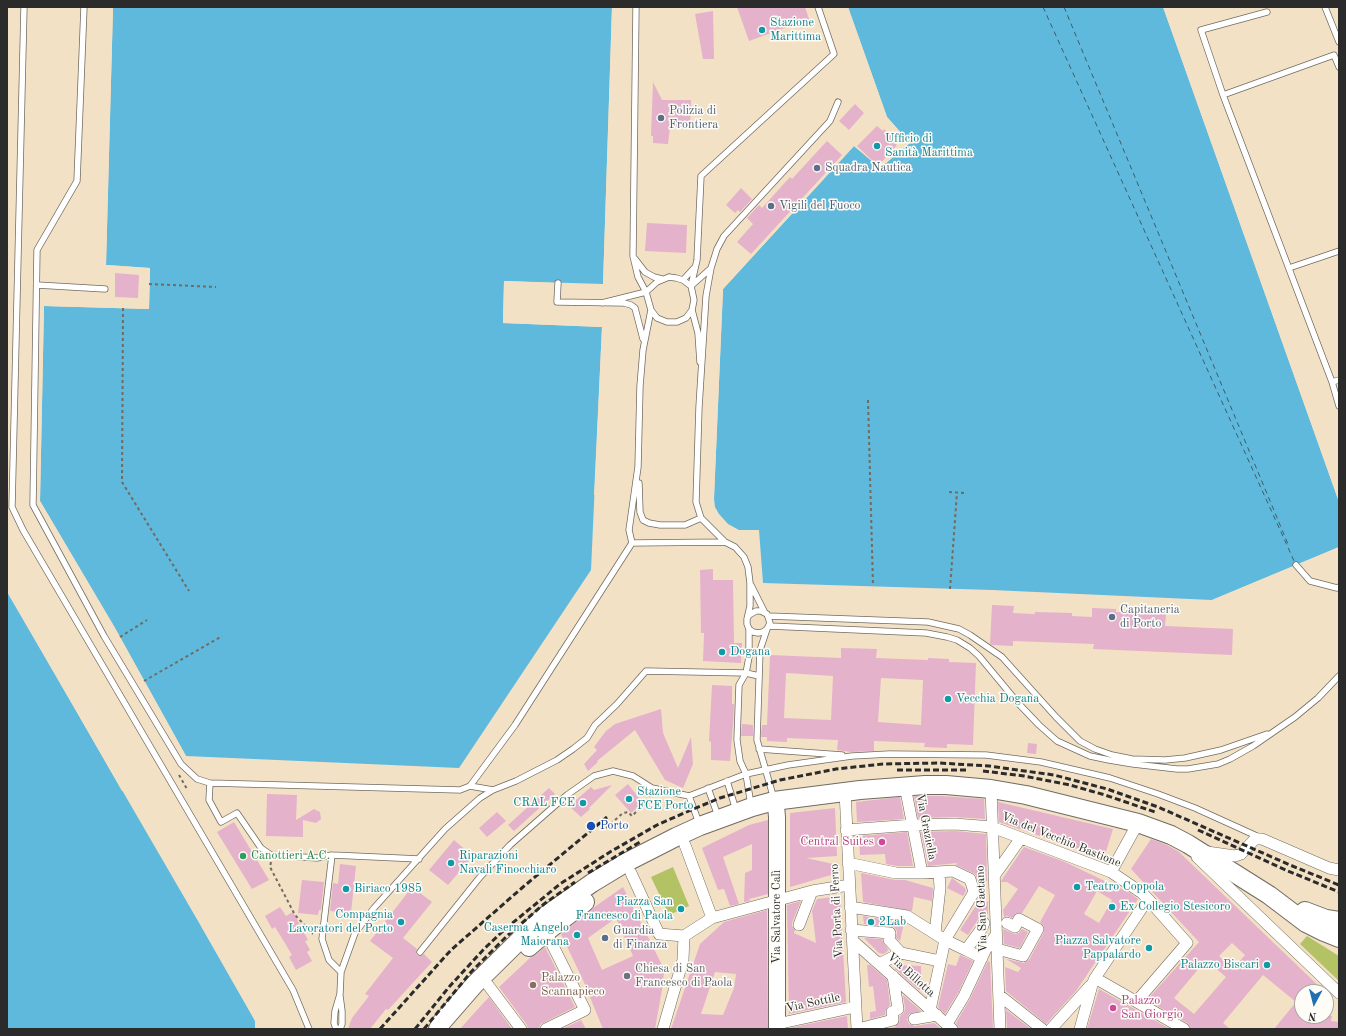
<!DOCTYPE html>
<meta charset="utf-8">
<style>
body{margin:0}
#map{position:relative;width:1346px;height:1036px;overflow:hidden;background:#f3e1c5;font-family:"Old Standard TT",serif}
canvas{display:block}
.frame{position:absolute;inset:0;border:8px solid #2b2b2b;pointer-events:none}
.north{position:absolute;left:1294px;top:984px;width:40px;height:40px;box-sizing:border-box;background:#fdfcf7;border:1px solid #a9a8a5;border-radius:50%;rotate:187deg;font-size:11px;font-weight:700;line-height:16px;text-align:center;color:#2b2b2b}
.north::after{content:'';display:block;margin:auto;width:14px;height:18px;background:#1f6fb2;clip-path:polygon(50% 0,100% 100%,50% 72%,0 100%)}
</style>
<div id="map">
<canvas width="1346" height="1036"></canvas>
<div class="frame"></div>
<div class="north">N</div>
</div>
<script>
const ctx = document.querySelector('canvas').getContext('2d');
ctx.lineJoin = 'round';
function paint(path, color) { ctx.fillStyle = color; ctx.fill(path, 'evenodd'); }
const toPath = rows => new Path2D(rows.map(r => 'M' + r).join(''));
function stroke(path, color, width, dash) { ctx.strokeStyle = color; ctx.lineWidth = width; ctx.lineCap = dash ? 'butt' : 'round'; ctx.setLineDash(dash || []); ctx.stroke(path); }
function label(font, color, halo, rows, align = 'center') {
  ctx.font = font + ' "Old Standard TT",serif'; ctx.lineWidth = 3; ctx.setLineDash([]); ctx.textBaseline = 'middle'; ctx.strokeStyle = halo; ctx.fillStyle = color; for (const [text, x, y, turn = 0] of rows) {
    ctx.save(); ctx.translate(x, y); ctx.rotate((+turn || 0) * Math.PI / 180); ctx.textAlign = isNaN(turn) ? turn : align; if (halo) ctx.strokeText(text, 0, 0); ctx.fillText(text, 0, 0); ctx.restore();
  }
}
paint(toPath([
 [673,867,689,906,669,915,651,877],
 [1307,936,1339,956,1339,981,1300,944]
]), '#b2c264');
paint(toPath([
 [113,7,612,7,603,285,504,281,503,323,602,327,591,570,459,768,186,756,115,628,40,501,44,306,149,309,150,268,106,265],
 [848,7,1163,7,1339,502,1339,547,1212,600,992,590,763,583,759,530,739,530,728,524,719,514,715,507,714,498,723,289,854,146,880,168,910,143,887,117],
 [7,592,198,921,255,1021,255,1029,7,1029]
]), '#5fb9dc');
paint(toPath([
 [111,7,113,7,106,265,150,268,149,309,44,306,40,501,115,628,186,756,184,757,113,629,38,501,42,305,44,304,147,307,148,270,106,267,104,266],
 [612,7,614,7,605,285,603,287,506,283,505,322,602,325,604,326,596,495,594,495,602,327,503,323,504,281,603,284],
 [846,7,848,7,887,117,910,143,880,168,854,146,723,289,714,498,712,498,721,288,853,144,855,144,880,165,907,143,885,118],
 [1163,7,1166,7,1318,437,1339,496,1339,502],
 [1339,547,1339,549,1216,601,1212,600],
 [7,590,9,591,124,790,122,791]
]), '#f3e1c5');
stroke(toPath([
 [1043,7,1295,563],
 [1064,7,1288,544]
]), '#3d5d69', 1, [5, 4]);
paint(toPath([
 [737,7,805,7,809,19,749,41],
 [713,11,714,59,703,59,695,14],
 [653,82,662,100,691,100,690,127,670,127,668,144,653,143,653,136,651,136],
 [855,104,864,113,849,130,839,121],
 [877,126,883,131,884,129,893,137,891,140,897,145,878,166,857,146],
 [827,141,842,155,751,254,737,242,753,224,747,218,759,205,762,208,790,177,792,179],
 [741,188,752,199,740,212,738,210,735,213,726,205],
 [647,223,687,225,686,253,645,251],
 [115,273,139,275,138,298,115,297],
 [713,569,713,580,733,580,734,643,742,643,741,663,703,661,704,633,701,633,700,570],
 [992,605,1014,606,1013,613,1035,614,1035,612,1072,613,1072,616,1092,617,1092,608,1116,609,1116,612,1166,614,1165,626,1233,629,1232,655,1093,649,1094,644,1013,641,1013,646,992,645,990,644],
 [841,648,877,649,876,658,928,660,928,658,949,659,949,662,976,663,973,745,947,744,947,748,924,747,925,743,874,741,874,751,851,752,837,750,838,740,787,738,787,742,767,741,767,737,761,737,762,725,767,725,770,655,841,658],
 [786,673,833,676,831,720,784,718],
 [881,678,923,680,921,725,878,722],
 [712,685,732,686,732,704,734,704,733,724,730,761,711,760,711,742,709,741],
 [661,709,663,733,678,768,691,737,693,764,683,788,665,780,635,730,597,761,598,762,588,771,584,764,597,750,594,747,606,731,615,724],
 [742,724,753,725,753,736,741,736],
 [1028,743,1037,744,1036,754,1027,753],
 [628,784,643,803,631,813,615,795],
 [612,785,589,808,590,809,581,817,569,806,591,787,594,790],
 [549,788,555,794,514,831,508,825],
 [267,794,297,795,296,820,314,809,320,812,321,819,316,823,303,820,303,837,266,836],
 [914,796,941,796,984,799,985,819,955,817,918,818],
 [900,797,904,819,857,822,856,802],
 [998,802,1113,829,1104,858,999,822],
 [835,808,837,856,806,858,838,865,838,873,790,887,790,813],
 [497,812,506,821,487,837,479,828],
 [768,820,768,894,749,899,750,901,744,902,745,873,752,870,752,844,723,857,739,904,730,906,724,889,718,890,702,848,749,825],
 [234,822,269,880,252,889,217,832],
 [955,831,986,834,987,881,978,881,975,874,956,865,957,863,928,866,921,832],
 [907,832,913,866,897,866,886,864,885,854,860,855,859,836],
 [1151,839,1167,845,1179,852,1325,992,1302,992,1302,1016,1332,1016,1331,1021,1339,1022,1339,1029,1274,1029,1296,1002,1263,975,1223,1023,1230,1029,1191,1029,1187,1023,1147,1000,1199,942,1131,869],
 [1232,943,1245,955,1233,969,1219,956],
 [1206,960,1226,977,1194,1014,1174,998],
 [454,840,473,856,448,885,429,870],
 [1024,847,1065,862,1130,893,1138,899,1076,991,1046,1024,1006,991,1005,967,1018,972,1021,968,1006,959,1024,963,1029,960,1044,932,1044,926,1040,922,1055,895,1039,886,1022,913,1016,913,1012,918,1007,916,1004,917,1003,910,1018,889,1007,882,1002,882,1001,881],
 [1097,891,1112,900,1099,923,1084,914],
 [340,864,356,866,351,913,330,911,333,883,338,884],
 [861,873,895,880,905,880,933,888,932,901,914,897,912,911,863,902],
 [952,878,965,888,966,891,963,896,947,888],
 [302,880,324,882,321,910,319,910,318,915,298,913],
 [412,887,432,902,403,938,417,949,416,952,417,955,420,956,424,954,432,962,388,1010,386,1009,370,1029,348,1029,352,1018,369,996,365,994,393,958,370,941],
 [623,887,664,969,663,984,655,1029,603,1029,583,980,561,934,593,908],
 [616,918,633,956,602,970,588,938],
 [840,896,846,1002,789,1014,787,905,801,901,792,923,792,926,795,930,794,933,816,943,812,911,817,899],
 [981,898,988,902,988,913,986,916,979,918,968,935,960,930],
 [280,907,286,916,293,912,308,940,305,941,310,950,307,952,312,961,296,970,289,957,292,955,283,940,275,927,272,929,265,916],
 [767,910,768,1029,671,1029,700,944,724,922],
 [715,972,736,974,734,988,723,1015,701,1014],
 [863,916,904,923,900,941,896,938,897,931,894,927,864,924],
 [1003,929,1015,934,1019,933,1022,929,1028,932,1020,948,1004,944],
 [864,938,882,939,884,944,888,949,887,952,883,954,879,953],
 [545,947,575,1007,543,1023,540,1025,539,1029,528,1029,527,1025,499,987,531,957,536,955],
 [960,955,973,961,958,993,945,1014,938,1007,948,964,956,966],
 [988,961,990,962,993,1029,959,1029,956,1023,970,999],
 [867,965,870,965,887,980,890,1005,886,1009,885,1015,870,1019,870,1012,876,1011,873,986,869,987],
 [896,965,921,966,921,977,924,986,919,990,895,969],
 [1099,989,1138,1011,1170,1029,1087,1029],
 [903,995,921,1011,909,1014,907,1020,909,1024,915,1026,934,1023,941,1029,886,1029,895,1027,899,1023,900,1016,904,1013,905,1008],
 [489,997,512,1029,460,1029,477,1010],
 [1006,1010,1031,1029,1007,1029],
 [847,1016,848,1029,789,1029,789,1028],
 [581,1020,586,1029,562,1029]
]), '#e4b2cb');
const lane = toPath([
 [24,7,12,507,23,530,293,990,309,1029],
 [84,7,77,181,37,250,33,505,104,636,181,764,197,779,210,783,460,790,470,786,515,725,632,543,725,542,735,547,744,557,748,567,750,583,750,606,747,619],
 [1325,7,1339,42],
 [1267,12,1201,30,1223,95,1332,382],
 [1223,95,1334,55,1339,67],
 [635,259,645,272,654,277,662,279],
 [1289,268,1339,251],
 [669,277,676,278,683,280,691,286,694,300,692,310,686,318,677,322,667,322,657,318,651,310,646,292,657,282,669,277],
 [683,280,694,268],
 [558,283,557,302,624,303,631,305,635,308,643,339],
 [37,285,105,289],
 [691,286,697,260,701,176,834,54,818,7],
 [691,286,710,269],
 [602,303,646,292,638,277,633,256,636,7],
 [692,310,698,333,700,362],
 [1339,380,1332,382,1339,406],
 [639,483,640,512,643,520,649,523,660,525,685,525,701,518],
 [725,542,701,518,696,502,699,407,706,296,711,268,717,249,724,236,830,121,838,102],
 [632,543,629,530,638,467,640,386,643,350,651,310],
 [1296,565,1310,581,1337,588,1339,587],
 [751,585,765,613],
 [768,616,928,622,959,629,970,635,1002,657,1056,717,1080,741,1095,749,1112,755,1132,759,1165,760,1185,758,1221,750,1267,734],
 [769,626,926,633,947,637,957,640,970,648,979,656,1018,703,1039,725,1057,741,1090,756,1109,760,1133,764,1177,769,1188,769,1218,764,1230,759,1253,746,1295,717,1318,698,1339,676],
 [749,629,753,632,758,633,763,632,767,629,770,623,767,614,761,611,756,611,749,615,747,619,747,624,749,629,749,657,746,673,739,685,737,740,740,761,746,774,751,805],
 [767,629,760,650,757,740,774,799],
 [759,749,842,755],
 [727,781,736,810],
 [210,783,209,800,221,822,237,813,261,848,271,855,317,858,332,855,419,859],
 [470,786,493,790],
 [708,788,718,816],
 [689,796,699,823],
 [332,855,322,939,329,960,341,972],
 [420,952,480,877,510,845,567,795,594,776,613,771,633,776,652,788,689,796,746,774,788,765,852,756,889,754,986,755,1041,762,1110,778,1158,794,1195,808,1259,837],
 [336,1029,334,1023,335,1011,340,994,341,972,355,933,374,908,445,829,480,798,493,790,516,781,557,760,573,749,587,738,595,725,617,704,646,671,746,673,759,676],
 [340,1029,342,1024,342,1011,340,996]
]);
const street = toPath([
 [905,786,922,873],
 [991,789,1000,1029],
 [845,792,857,1029],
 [846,830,913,825,955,824,992,827,1111,872,1142,893,1148,899,1095,978,1092,985,1080,1029],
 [1207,852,1235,856,1241,854,1255,839,1262,839,1329,868,1339,870],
 [1197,857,1339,993],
 [848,863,896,873,922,873,953,871,970,879,974,892,945,940,930,1010],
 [1111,872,1138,823],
 [631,873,659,934,684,936,712,918,685,845],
 [994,876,1021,838],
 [850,907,907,916,945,940,966,950],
 [712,918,812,891,849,885],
 [799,925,812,891],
 [851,930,890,933,889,940,901,953,940,961],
 [935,933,940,888,939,872],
 [852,940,952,1029],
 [997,949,1023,956,1038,929,1019,919,1015,927,1007,923],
 [982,958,966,950,982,928,984,923],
 [879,964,901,953],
 [1095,978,1184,1029],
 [488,985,521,1029],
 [999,995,1042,1029],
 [1137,1001,1187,943,1148,899],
 [914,1019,937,1015],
 [777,1024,855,1007],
 [947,1024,964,996,986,949,996,935],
 [546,1029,585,1010,546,932],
 [663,1029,683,960,684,936],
 [858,1029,893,1020,892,1012,898,1009,893,976],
 [1051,1029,1090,986]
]);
const secondary = toPath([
 [776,806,777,817,777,1029]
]);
const primary = toPath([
 [1305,911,1326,919,1339,921],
 [529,947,546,932,585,902],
 [438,1029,441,1023,475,984,542,918,592,883,625,863,676,837,700,826,752,807,774,801,860,790,925,785,946,785,991,789,1026,795,1138,823,1171,835,1188,844,1269,895,1306,923,1324,932,1339,938]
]);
stroke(lane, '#716b61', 7);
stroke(street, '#716b61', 12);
stroke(secondary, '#716b61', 18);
stroke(primary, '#716b61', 20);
stroke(toPath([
 [149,284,216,287],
 [123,308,122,482,189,591],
 [868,400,873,586],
 [949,492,965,493],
 [950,589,957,492],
 [120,637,147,620],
 [144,681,222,636],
 [179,775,187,789,186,790],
 [606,828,623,813,628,812,632,816,648,800,650,795],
 [271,862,270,867,295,915,313,934]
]), '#716b61', 2, [3, 3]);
stroke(lane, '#fff', 5.5);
stroke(street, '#fff', 11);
stroke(secondary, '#fff', 16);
stroke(primary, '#fff', 18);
stroke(toPath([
 [897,770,969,770],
 [983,771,1024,776,1070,785,1105,795,1155,812],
 [1198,830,1288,871,1339,892],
 [588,873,640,842],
 [380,1029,451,950,523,887,607,817],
 [415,1029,449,987,484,949,504,930,560,884,610,852,657,825,684,813,720,798,780,780,836,769,883,764,939,763,989,766,1054,775,1107,789,1158,807,1290,865,1339,885],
 [424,1029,471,972,507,936,544,904,575,882]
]), '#2b2b2b', 3, [6, 3]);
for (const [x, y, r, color] of [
 [762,30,4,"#0f9aa8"],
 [661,118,4,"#5c6f8a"],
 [877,146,4,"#0f9aa8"],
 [817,168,4,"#5c6f8a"],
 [771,206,4,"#5c6f8a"],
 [1112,617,4,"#5c6f8a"],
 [722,652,4,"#0f9aa8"],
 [948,699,4,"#0f9aa8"],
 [629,799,4,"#0f9aa8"],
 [583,803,4,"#0f9aa8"],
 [591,826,5,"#1a4fb4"],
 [882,842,4,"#d1479c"],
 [243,856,4,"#2e9e5b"],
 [451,863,4,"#0f9aa8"],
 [1077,887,4,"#0f9aa8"],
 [346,889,4,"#0f9aa8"],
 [1112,907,4,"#0f9aa8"],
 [681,909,4,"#0f9aa8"],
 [401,922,4,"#0f9aa8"],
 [871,922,4,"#0f9aa8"],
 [577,935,4,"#0f9aa8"],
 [605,938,4,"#5c6f8a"],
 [1149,948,4,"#0f9aa8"],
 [1267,965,4,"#0f9aa8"],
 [627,976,4,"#6b7280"],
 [533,985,4,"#8d6e63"],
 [1113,1008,4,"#d1479c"]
]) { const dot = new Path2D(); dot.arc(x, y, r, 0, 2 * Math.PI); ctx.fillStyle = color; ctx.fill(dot); stroke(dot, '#fdfcf7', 1.5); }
label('12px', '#0d838f', '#fdfcf7', [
 ["Stazione",770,23],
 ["Marittima",770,37],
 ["Ufficio di",885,139],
 ["Sanità Marittima",885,153],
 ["Dogana",730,652],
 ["Vecchia Dogana",956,699],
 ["Stazione",637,792],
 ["FCE Porto",637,806],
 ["CRAL FCE",575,803,"right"],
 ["Riparazioni",459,856],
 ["Navali Finocchiaro",459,870],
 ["Teatro Coppola",1085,887],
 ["Biriaco 1985",354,889],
 ["Piazza San",673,902,"right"],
 ["Francesco di Paola",673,916,"right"],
 ["Ex Collegio Stesicoro",1120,907],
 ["Compagnia",393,915,"right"],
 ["Lavoratori del Porto",393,929,"right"],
 ["2Lab",879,922],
 ["Caserma Angelo",569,928,"right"],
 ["Maiorana",569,942,"right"],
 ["Piazza Salvatore",1141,941,"right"],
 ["Pappalardo",1141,955,"right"],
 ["Palazzo Biscari",1259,965,"right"]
], 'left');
label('12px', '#4e5e75', '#fdfcf7', [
 ["Polizia di",669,111],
 ["Frontiera",669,125],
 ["Squadra Nautica",825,168],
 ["Vigili del Fuoco",779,206],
 ["Capitaneria",1120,610],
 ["di Porto",1120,624],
 ["Guardia",613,931],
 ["di Finanza",613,945]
], 'left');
label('12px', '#164399', '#fdfcf7', [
 ["Porto",600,826]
], 'left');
label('12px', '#2b2b2b', '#fdfcf7', [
 ["Via Graziella",926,827,79],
 ["Via del Vecchio Bastione",1061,840,22],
 ["Via San Gaetano",982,909,-92],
 ["Via Porta di Ferro",837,911,-93],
 ["Via Salvatore Calì",777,917,-90],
 ["Via Billotta",911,975,42],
 ["Via Sottile",813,1003,-12]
]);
label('12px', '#b23c85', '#fdfcf7', [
 ["Central Suites",874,842],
 ["Palazzo",1121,1001,"left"],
 ["San Giorgio",1121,1015,"left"]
], 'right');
label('12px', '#27864d', '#fdfcf7', [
 ["Canottieri A.C.",251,856]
], 'left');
label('12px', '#5b616d', '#fdfcf7', [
 ["Chiesa di San",635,969],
 ["Francesco di Paola",635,983]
], 'left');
label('12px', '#785e54', '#fdfcf7', [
 ["Palazzo",541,978],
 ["Scannapieco",541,992]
], 'left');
</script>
